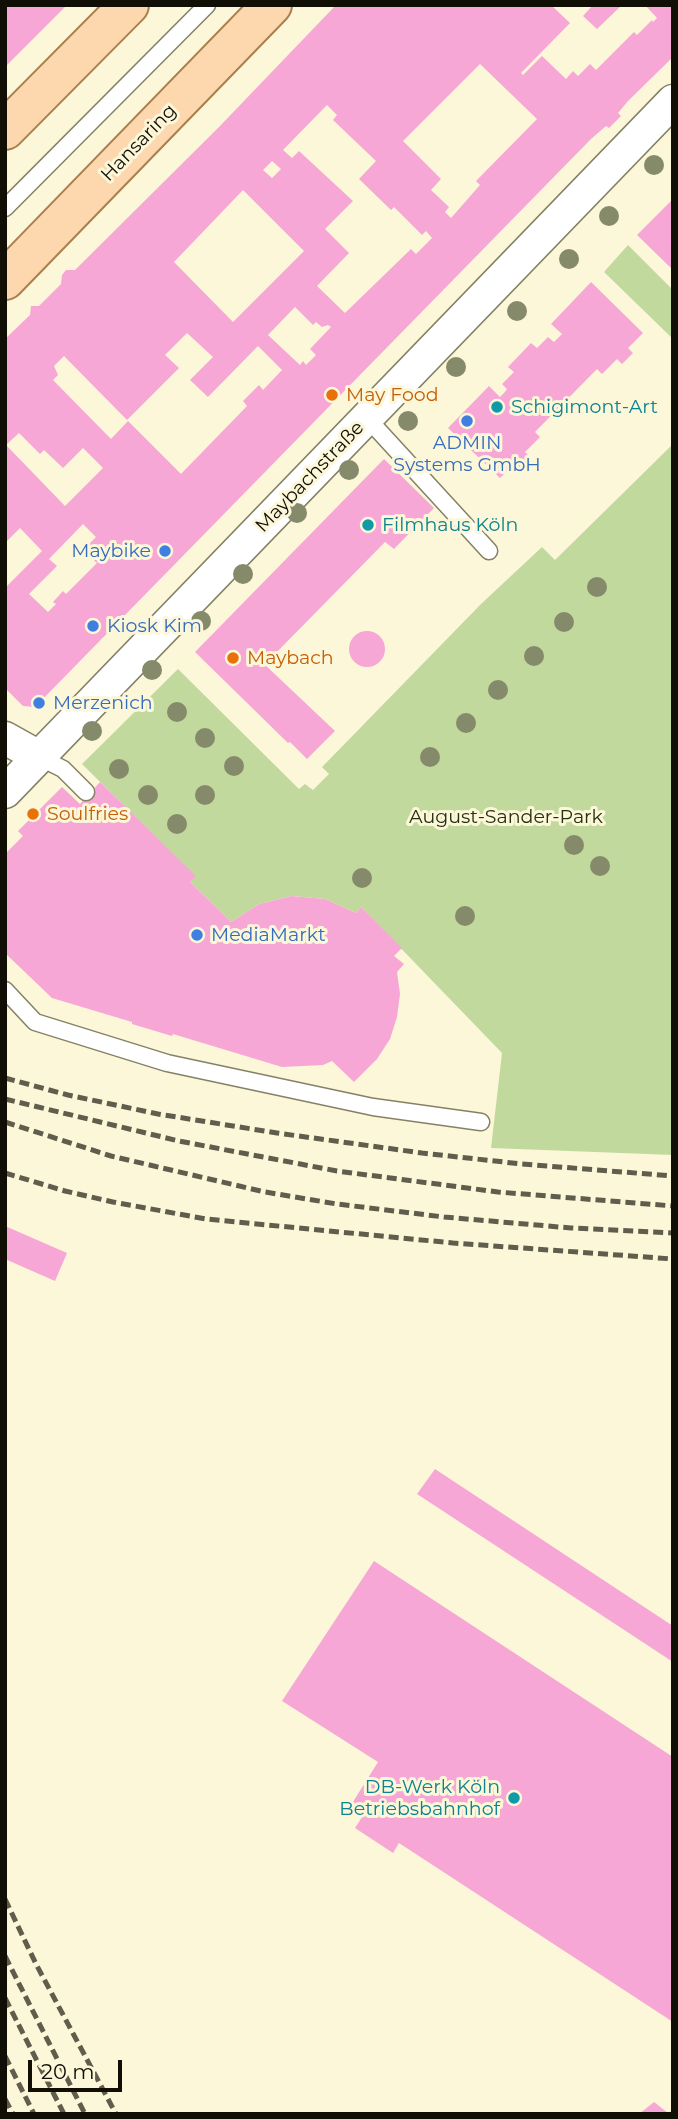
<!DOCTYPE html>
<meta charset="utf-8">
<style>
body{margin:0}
#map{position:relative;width:678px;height:2119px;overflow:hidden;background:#fcf7d9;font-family:Montserrat,sans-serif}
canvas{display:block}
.frame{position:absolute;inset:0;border:7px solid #110f05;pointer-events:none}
.scale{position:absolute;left:28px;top:2060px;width:94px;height:32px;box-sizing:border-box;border:4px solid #110f05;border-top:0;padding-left:9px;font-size:21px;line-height:24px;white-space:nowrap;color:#110f05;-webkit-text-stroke:5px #fcf7d9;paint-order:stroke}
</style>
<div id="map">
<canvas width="678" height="2119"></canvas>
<div class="frame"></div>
<div class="scale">20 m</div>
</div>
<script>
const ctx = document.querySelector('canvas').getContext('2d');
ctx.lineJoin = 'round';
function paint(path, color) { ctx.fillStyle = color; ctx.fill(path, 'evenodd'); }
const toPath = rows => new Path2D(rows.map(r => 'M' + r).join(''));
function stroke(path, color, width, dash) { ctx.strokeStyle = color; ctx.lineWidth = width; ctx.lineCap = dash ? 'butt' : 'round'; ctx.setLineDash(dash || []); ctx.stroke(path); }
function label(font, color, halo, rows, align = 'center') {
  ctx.font = font + ' Montserrat,sans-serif'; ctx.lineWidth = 6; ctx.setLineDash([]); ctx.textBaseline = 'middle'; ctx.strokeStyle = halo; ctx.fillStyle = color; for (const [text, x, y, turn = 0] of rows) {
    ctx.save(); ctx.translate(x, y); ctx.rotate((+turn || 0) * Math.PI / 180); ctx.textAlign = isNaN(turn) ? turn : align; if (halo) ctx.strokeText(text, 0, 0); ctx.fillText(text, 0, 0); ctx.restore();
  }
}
paint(toPath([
 [628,245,673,290,673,339,604,272],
 [673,444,673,1155,491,1148,502,1053,361,907,356,913,325,899,292,896,259,904,231,922,190,882,195,876,82,764,178,669,299,789,305,784,313,790,329,774,322,767,325,764,481,604,542,547,555,560]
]), '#c2d99e');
paint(toPath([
 [5,5,67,5,5,67],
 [336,5,551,5,570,23,521,73,523,75,542,56,566,79,573,71,578,76,590,64,596,70,634,32,637,35,652,20,653,22,657,18,645,5,673,5,673,57,628,101,618,113,621,116,609,128,606,126,591,139,35,707,23,706,5,688,6,587,42,551,20,528,5,543,5,339,30,315,31,306,39,306,61,284,62,275,66,270,75,270,78,267,219,127],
 [480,64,537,119,476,181,480,185,451,218,445,212,449,207,431,190,441,179,403,141],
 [327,105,337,115,333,120,376,161,359,179,391,210,394,207,422,235,426,231,432,238,416,254,411,249,345,313,317,286,349,253,325,229,353,201,299,151,292,158,283,150],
 [272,161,281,169,272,178,263,170],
 [243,190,304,251,233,322,174,262],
 [295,307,313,325,316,322,322,327,328,325,331,327,310,349,316,355,306,365,303,361,300,365,268,335],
 [187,333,213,357,190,380,208,397,258,346,282,370,263,390,259,385,243,401,247,406,181,474,128,421,111,439,53,380,58,375,54,366,64,356,127,420,179,368,165,355],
 [19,433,40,454,44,450,63,468,83,448,103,468,65,506,6,445],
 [83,524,96,537,83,550,97,563,66,594,63,591,53,602,56,604,48,612,29,594,57,566,49,559],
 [593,5,622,5,597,29,583,16],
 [673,199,673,270,637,235],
 [591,282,643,333,628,348,633,353,622,364,617,359,602,374,597,369,535,432,540,437,525,452,531,458,520,468,515,463,500,478,448,428,489,386,500,397,504,393,507,389,502,384,514,372,508,367,531,343,537,348,548,337,554,342,562,334,551,324],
 [384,459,434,508,394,549,385,542,270,659,267,657,262,662,335,731,307,759,290,742,288,743,195,652],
 '349 649a18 18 0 1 1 36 0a18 18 0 1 1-36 0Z',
 [100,782,196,876,190,882,231,922,259,904,292,896,325,899,356,913,361,907,402,948,394,956,404,964,397,972,400,994,397,1017,390,1039,377,1059,354,1082,332,1061,323,1065,282,1067,173,1034,172,1036,132,1024,132,1022,52,998,5,953,5,854,23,836,18,831,62,787,80,804],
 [5,1226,67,1253,55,1281,5,1259],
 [435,1469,673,1626,673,1662,417,1494],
 [374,1561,673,1757,673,2022,399,1843,393,1853,355,1828,364,1814,351,1805,378,1762,282,1701],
 [654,2102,668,2113,673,2110,673,2114,639,2114]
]), '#f6a7d5');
const service = toPath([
 [5,208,207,5],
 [367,418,489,551],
 [39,757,63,769,86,792],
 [5,990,35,1022,167,1063,373,1107,481,1122]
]);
const minor = toPath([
 [5,738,39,757],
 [5,792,673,101]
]);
const primary = toPath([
 [5,130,129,5],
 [5,280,272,5]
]);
stroke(service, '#858166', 19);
stroke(minor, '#858166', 35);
stroke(primary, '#aa7f4f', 42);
stroke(service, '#fff', 16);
stroke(minor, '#fff', 32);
stroke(primary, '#fdd7ad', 38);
stroke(toPath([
 [5,1078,68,1095,158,1114,277,1133,422,1153,522,1164,673,1176],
 [5,1099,179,1141,337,1171,498,1192,673,1206],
 [5,1122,111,1156,265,1192,337,1204,444,1217,571,1228,673,1233],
 [5,1173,65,1191,113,1202,206,1219,453,1243,673,1259],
 [5,1899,36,1964,116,2114],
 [5,1956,85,2114],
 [5,1998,64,2114],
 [5,2056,34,2114],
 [5,2099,13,2114]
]), '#605d4c', 5, [10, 5]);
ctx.fillStyle = '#858a6a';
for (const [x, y] of [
 [654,165],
 [609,216],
 [569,259],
 [517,311],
 [456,367],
 [408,421],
 [349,470],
 [297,513],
 [243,574],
 [597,587],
 [201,621],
 [564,622],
 [534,656],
 [152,670],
 [498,690],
 [177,712],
 [466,723],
 [92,731],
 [205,738],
 [430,757],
 [234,766],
 [119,769],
 [148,795],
 [205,795],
 [177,824],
 [574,845],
 [600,866],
 [362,878],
 [465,916]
]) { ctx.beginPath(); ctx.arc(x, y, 10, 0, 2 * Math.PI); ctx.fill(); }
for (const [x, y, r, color] of [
 [332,395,7,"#e8710a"],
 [497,407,7,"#0f9aa8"],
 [467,421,7,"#3f7fe0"],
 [368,525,7,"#0f9aa8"],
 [165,551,7,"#3f7fe0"],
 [93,626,7,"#3f7fe0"],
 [233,658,7,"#e8710a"],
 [39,703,7,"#3f7fe0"],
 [33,814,7,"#e8710a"],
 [197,935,7,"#3f7fe0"],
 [514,1798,7,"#0f9aa8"]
]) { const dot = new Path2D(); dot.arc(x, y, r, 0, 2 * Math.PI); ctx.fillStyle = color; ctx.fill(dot); stroke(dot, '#fcf7d9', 2.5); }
label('19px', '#110f05', '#fcf7d9', [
 ["Hansaring",139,143,-46],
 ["Maybachstraße",310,477,-46]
]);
label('19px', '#c56008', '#fcf7d9', [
 ["May Food",346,395],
 ["Maybach",247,658],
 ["Soulfries",47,814]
], 'left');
label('19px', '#0d838f', '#fcf7d9', [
 ["Schigimont-Art",511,407],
 ["Filmhaus Köln",382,525],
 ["DB-Werk Köln",500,1787,"right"],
 ["Betriebsbahnhof",500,1809,"right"]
], 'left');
label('19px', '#366cbe', '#fcf7d9', [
 ["ADMIN",467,443,"center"],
 ["Systems GmbH",467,465,"center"],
 ["Maybike",151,551,"right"],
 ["Kiosk Kim",107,626],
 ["Merzenich",53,703],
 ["MediaMarkt",211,935]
], 'left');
label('19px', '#24300f', '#fcf7d9', [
 ["August-Sander-Park",506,817]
]);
</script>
